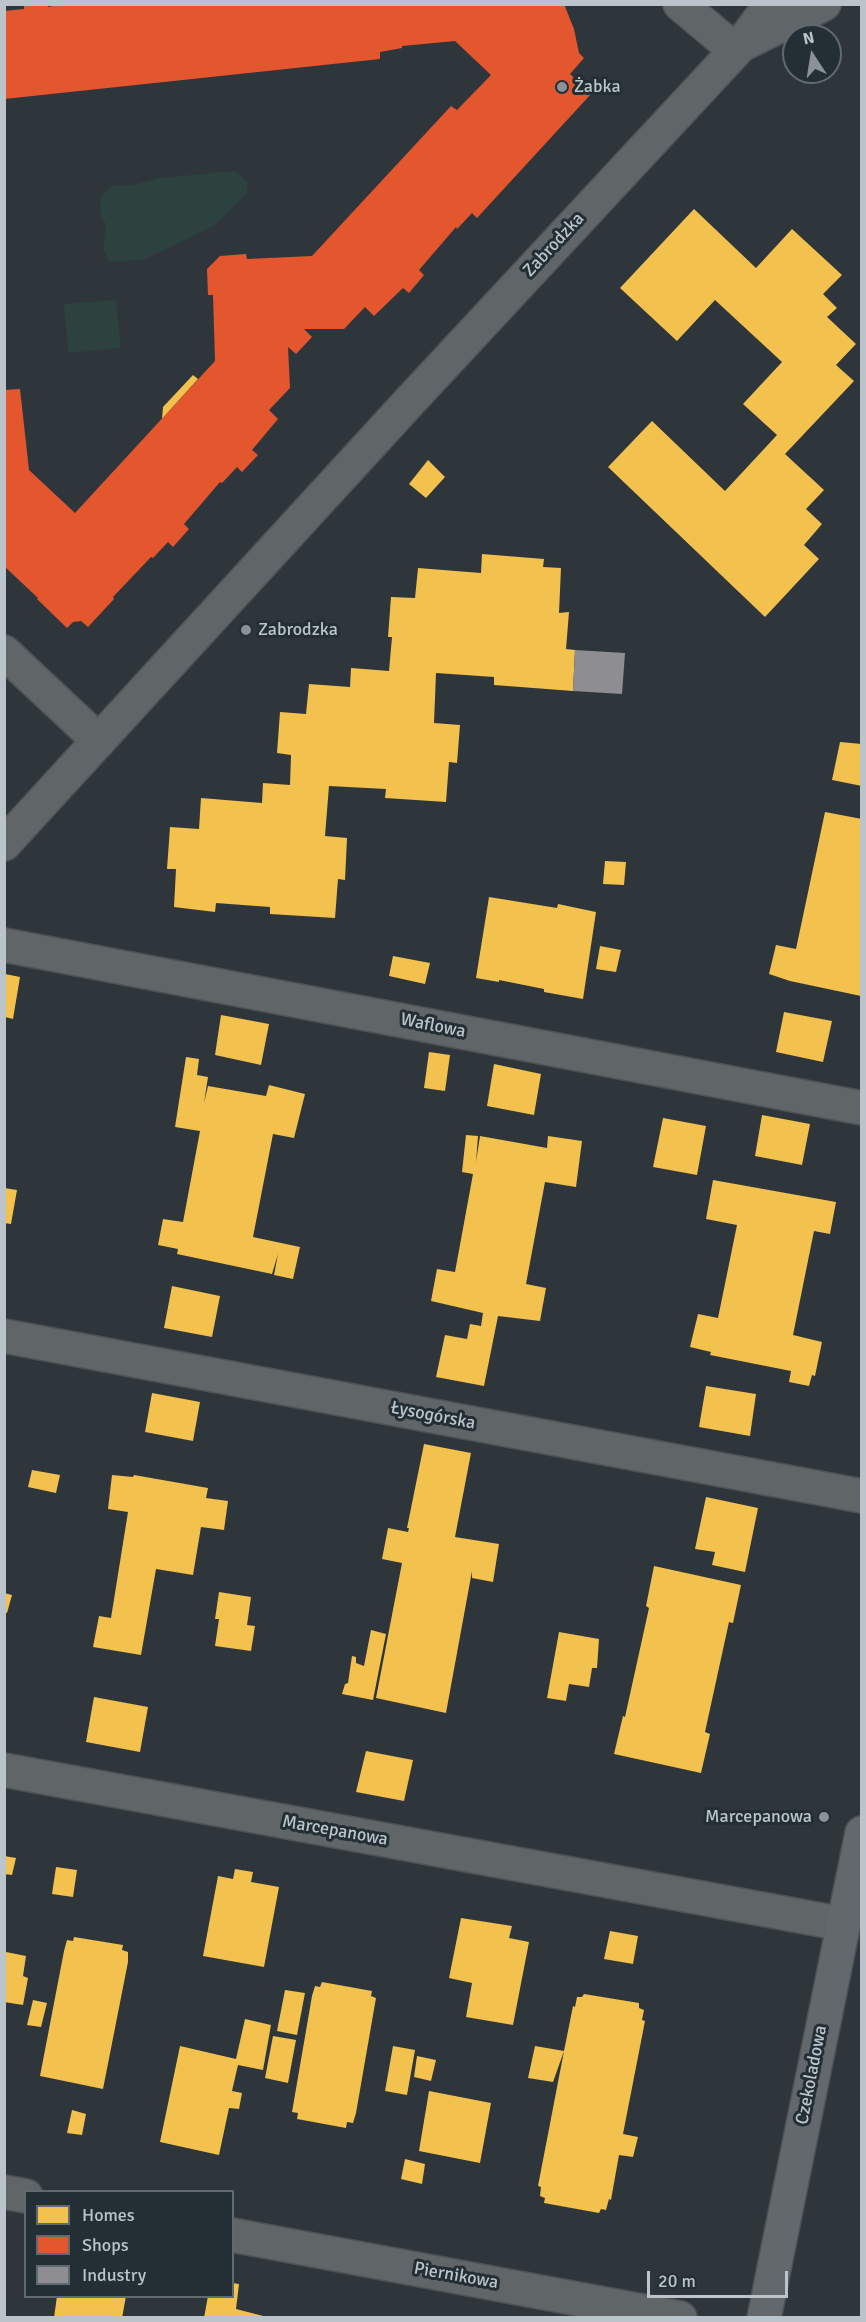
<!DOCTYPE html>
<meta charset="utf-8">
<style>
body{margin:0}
#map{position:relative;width:866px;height:2322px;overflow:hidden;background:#2f363b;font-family:Signika,sans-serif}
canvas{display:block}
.frame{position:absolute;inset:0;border:6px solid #bbc4ca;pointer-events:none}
.legend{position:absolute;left:24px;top:2190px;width:210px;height:108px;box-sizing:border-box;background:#232e35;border:2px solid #606a71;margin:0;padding:8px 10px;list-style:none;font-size:18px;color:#bbc4ca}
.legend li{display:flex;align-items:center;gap:12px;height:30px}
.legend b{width:30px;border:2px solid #606a71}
.north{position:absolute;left:782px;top:24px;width:60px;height:60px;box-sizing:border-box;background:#232e35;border:2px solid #606a71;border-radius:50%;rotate:348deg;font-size:16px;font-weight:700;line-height:24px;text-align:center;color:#bbc4ca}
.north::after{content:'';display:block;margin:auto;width:21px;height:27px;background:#8a9298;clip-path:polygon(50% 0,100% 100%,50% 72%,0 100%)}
.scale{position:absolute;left:647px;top:2271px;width:141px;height:27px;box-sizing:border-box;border:3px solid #bbc4ca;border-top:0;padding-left:8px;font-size:18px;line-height:21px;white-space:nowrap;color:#bbc4ca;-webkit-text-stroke:4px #232e35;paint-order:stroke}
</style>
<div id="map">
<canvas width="866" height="2322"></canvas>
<div class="frame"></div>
<ul class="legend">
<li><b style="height:16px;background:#f2c14e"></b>Homes</li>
<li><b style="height:16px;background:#e4572e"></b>Shops</li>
<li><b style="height:16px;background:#8d8d92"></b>Industry</li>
</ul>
<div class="north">N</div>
<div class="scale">20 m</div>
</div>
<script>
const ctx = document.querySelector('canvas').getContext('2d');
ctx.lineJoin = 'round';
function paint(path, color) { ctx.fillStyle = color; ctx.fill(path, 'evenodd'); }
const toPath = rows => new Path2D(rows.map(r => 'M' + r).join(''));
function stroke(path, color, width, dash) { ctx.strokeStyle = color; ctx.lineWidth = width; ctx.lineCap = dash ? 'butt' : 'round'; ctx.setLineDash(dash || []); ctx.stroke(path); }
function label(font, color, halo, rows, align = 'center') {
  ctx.font = font + ' Signika,sans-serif'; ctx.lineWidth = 6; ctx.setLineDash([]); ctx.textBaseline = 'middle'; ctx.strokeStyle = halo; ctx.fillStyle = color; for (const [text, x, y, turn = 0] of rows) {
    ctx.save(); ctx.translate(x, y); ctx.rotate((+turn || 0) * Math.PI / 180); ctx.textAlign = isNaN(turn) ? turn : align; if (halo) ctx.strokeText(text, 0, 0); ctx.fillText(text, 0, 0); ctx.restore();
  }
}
paint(toPath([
 [235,171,248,182,246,194,214,226,143,260,109,262,103,248,106,225,100,212,101,196,112,186,133,185,161,178],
 [116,300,121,348,68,353,64,304]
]), '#2d413f');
paint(toPath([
 [694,209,756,268,792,229,842,275,823,294,837,308,827,317,856,344,836,365,854,381,785,454,824,490,806,509,822,524,804,545,819,559,765,617,608,467,652,421,725,491,777,435,743,404,782,362,715,300,677,341,620,288],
 [193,375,198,379,162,419,163,407],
 [428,460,445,477,426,498,409,484],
 [482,554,544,559,543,567,561,568,559,613,569,612,566,649,575,650,573,691,494,685,494,677,436,673,434,723,460,725,457,763,449,762,446,802,385,798,386,789,329,786,325,836,347,838,345,880,338,879,335,918,270,914,270,907,216,903,215,912,174,907,176,869,167,869,170,827,199,829,201,798,262,803,263,783,290,785,291,755,277,753,280,712,306,714,309,684,350,687,351,668,389,671,392,637,388,637,391,597,415,598,418,568,481,573],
 [840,742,862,744,862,786,832,780],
 [825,812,862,819,861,996,790,981,769,974,776,945,796,949],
 [605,861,626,862,624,885,603,884],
 [489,897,557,908,558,904,596,912,583,999,544,992,544,989,499,980,499,982,476,978],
 [600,946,621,950,616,972,596,969],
 [393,956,430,963,425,984,389,976],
 [5,974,20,977,13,1019,5,1017],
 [784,1012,832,1021,823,1062,776,1052],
 [221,1015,269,1024,261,1065,215,1055],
 [429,1052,450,1055,445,1091,424,1088],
 [186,1057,199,1059,197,1075,208,1077,204,1103,208,1086,266,1096,269,1085,305,1094,294,1138,273,1134,253,1237,300,1247,293,1279,274,1275,278,1254,272,1274,177,1254,178,1249,158,1245,163,1219,183,1222,200,1131,175,1127],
 [494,1064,541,1074,534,1115,487,1106],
 [762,1115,810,1124,802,1165,755,1156],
 [663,1118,706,1126,697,1175,653,1167],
 [466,1135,478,1136,476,1162,480,1136,547,1148,548,1136,582,1141,576,1187,545,1182,526,1284,546,1288,540,1321,498,1316,484,1386,436,1377,445,1335,467,1339,470,1324,481,1326,483,1313,431,1301,437,1269,455,1272,473,1174,462,1172],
 [713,1180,836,1202,830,1234,814,1231,793,1335,822,1342,815,1376,812,1375,809,1386,789,1382,791,1371,710,1355,711,1352,690,1347,698,1314,718,1318,737,1225,706,1219],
 [4,1188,17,1190,11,1224,4,1223],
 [172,1286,220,1296,212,1337,164,1328],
 [706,1386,756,1394,750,1436,699,1427],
 [152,1393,200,1402,193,1441,145,1432],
 [424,1444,471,1453,455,1537,499,1544,493,1582,472,1578,472,1571,446,1713,376,1698,402,1563,382,1559,388,1528,408,1532,409,1528,407,1528],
 [32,1470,60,1475,56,1493,28,1487],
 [112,1475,133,1477,134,1475,208,1488,206,1498,228,1501,224,1530,201,1527,193,1575,156,1569,141,1655,93,1647,99,1616,111,1618,128,1512,108,1509],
 [706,1497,758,1508,745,1572,712,1565,715,1552,695,1549],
 [654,1566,741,1585,733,1623,729,1622,705,1732,710,1734,701,1773,614,1754,623,1716,625,1717,649,1608,646,1606],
 [219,1592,251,1597,247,1625,255,1626,251,1651,215,1646,219,1619,215,1619],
 [4,1593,12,1595,7,1613,4,1612],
 [371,1630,386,1634,373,1700,342,1694,345,1684,348,1683,352,1656,356,1657,356,1663,364,1666],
 [559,1632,599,1639,597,1668,592,1668,589,1687,569,1684,566,1701,547,1698],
 [94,1697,148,1707,140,1752,86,1742],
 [366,1751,413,1760,404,1801,356,1792],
 [4,1856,16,1858,12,1875,4,1874],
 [56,1867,77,1870,73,1897,52,1894],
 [235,1869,253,1872,251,1882,279,1887,264,1967,203,1956,218,1876,233,1879],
 [461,1918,512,1926,509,1938,529,1942,513,2025,466,2017,472,1983,449,1978],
 [610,1931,638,1936,633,1964,604,1959],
 [74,1937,123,1945,122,1950,128,1952,128,1962,103,2089,40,2076,64,1951,67,1940,73,1941],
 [6,1952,26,1956,23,1976,28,1978,23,2005,4,2002],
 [322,1982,372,1991,371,1996,376,1998,356,2113,353,2123,347,2122,346,2128,297,2119,298,2113,292,2112,312,1996,315,1986,320,1987],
 [285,1990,305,1993,297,2035,277,2031],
 [584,1994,639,2003,639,2008,644,2010,642,2020,645,2021,623,2134,638,2137,633,2157,619,2155,611,2200,609,2199,606,2210,601,2209,599,2213,544,2203,545,2198,540,2196,541,2187,538,2186,564,2051,553,2082,528,2078,535,2046,564,2051,573,2006,575,2007,577,1997,582,1997],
 [33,2000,47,2003,41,2027,27,2025],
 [245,2019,271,2025,263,2070,238,2065,232,2091,242,2093,239,2109,229,2108,219,2155,160,2142,180,2046,236,2059],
 [273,2036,296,2040,288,2083,265,2078],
 [393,2046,415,2050,407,2095,385,2091],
 [417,2056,436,2060,431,2081,414,2077],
 [429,2091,491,2103,480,2163,419,2151],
 [72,2110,86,2114,82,2135,67,2133],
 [405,2159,425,2164,422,2184,401,2179],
 [232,2283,239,2284,236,2309,271,2318,204,2318,208,2296,232,2296],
 [57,2296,126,2296,122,2318,54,2318]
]), '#f2c14e');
paint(toPath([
 [24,4,48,4,48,7,63,4,564,4,574,29,579,53,584,58,570,74,591,94,477,218,472,213,457,229,456,227,419,270,424,275,409,293,403,288,374,316,365,307,344,329,304,329,312,337,296,354,288,347,290,388,269,410,278,419,252,450,258,455,242,472,237,467,222,483,220,482,184,524,189,529,173,547,168,542,153,558,151,557,113,597,114,599,88,627,81,621,73,622,67,628,37,599,38,598,4,566,4,390,20,389,29,470,75,513,215,361,213,295,208,295,207,269,220,256,246,254,247,259,312,256,451,106,457,110,491,75,455,41,402,46,402,48,380,52,380,59,4,99,4,11,24,9]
]), '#e4572e');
paint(toPath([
 [575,650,625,653,622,694,573,691]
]), '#8d8d92');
const street = toPath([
 [680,4,735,50],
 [745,43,824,4],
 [4,652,99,741],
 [4,844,410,401,740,46,771,4],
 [4,945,862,1108],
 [4,1336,862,1496],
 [4,1770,843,1924],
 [4,2192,26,2196],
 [232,2235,680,2318]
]);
const secondary = toPath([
 [764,2318,862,1833]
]);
stroke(street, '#4d5255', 36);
stroke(secondary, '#4d5255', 36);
stroke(street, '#606568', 33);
stroke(secondary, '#63686d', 33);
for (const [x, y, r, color] of [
 [562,87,6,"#8a9298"],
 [246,630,6,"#8a9298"],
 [824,1817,6,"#8a9298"]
]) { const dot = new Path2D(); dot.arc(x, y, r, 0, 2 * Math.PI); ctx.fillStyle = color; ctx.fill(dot); stroke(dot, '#232e35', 2); }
label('18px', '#bbc4ca', '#232e35', [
 ["Żabka",574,87],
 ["Zabrodzka",258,630],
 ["Marcepanowa",812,1817,"right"]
], 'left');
label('18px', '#bbc4ca', '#232e35', [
 ["Zabrodzka",554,245,-47],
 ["Waflowa",433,1026,11],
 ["Łysogórska",433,1416,11],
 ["Marcepanowa",335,1831,10],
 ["Czekoladowa",812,2075,-79],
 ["Piernikowa",456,2276,10]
]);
</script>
